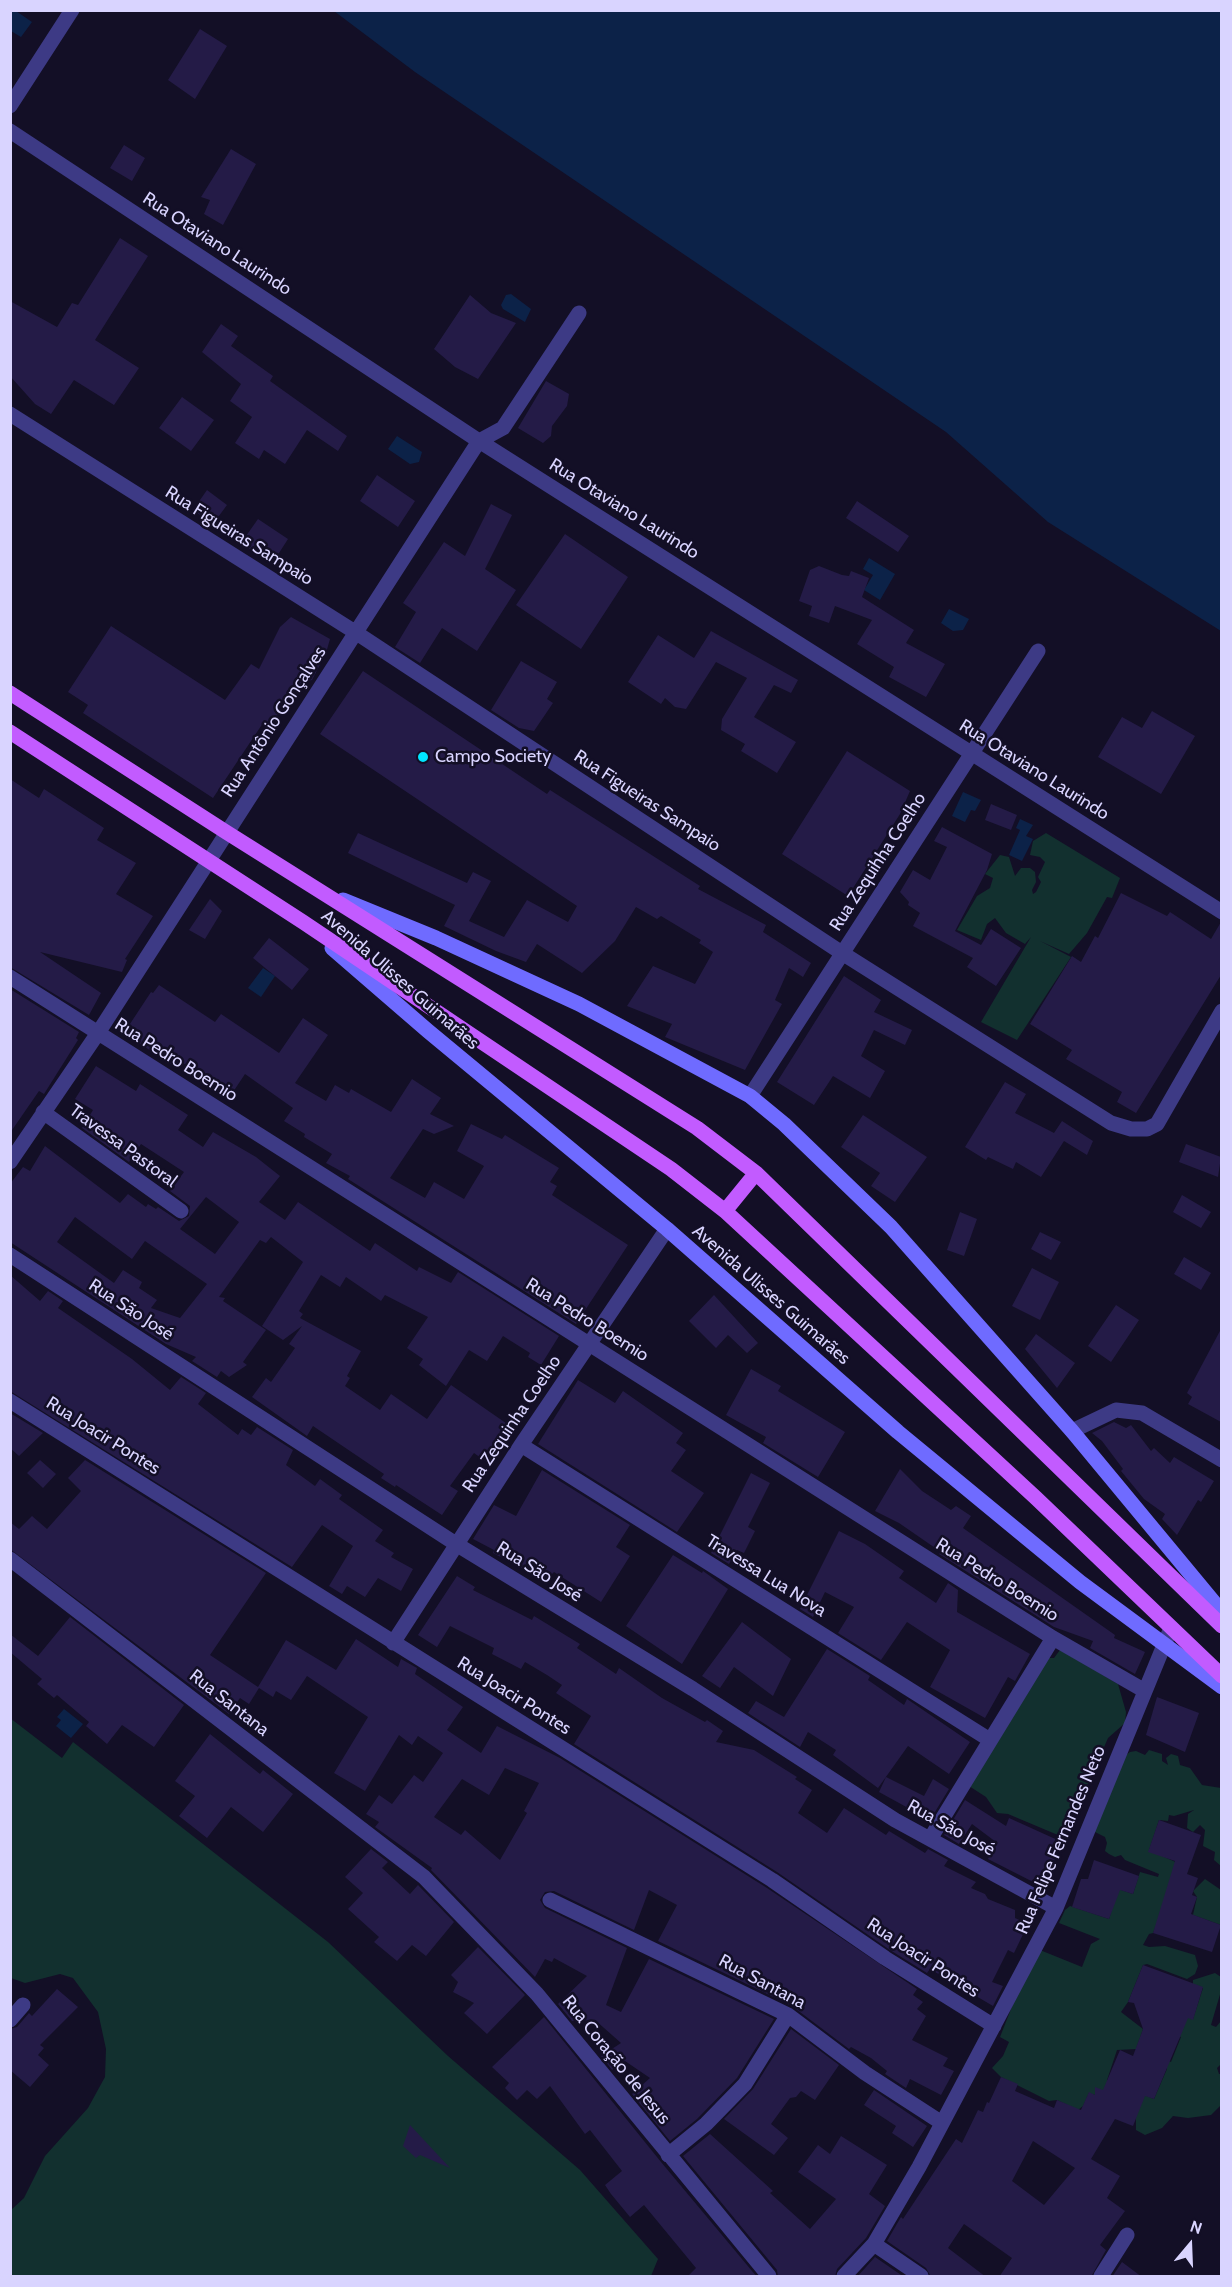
<!DOCTYPE html>
<meta charset="utf-8">
<style>
body{margin:0}
#map{position:relative;width:1232px;height:2287px;overflow:hidden;background:#130f26;font-family:Cabin,sans-serif}
canvas{display:block}
.frame{position:absolute;inset:0;border:12px solid #d9d4ff;pointer-events:none}
.north{position:absolute;left:1160px;top:2215px;width:60px;height:60px;-webkit-text-stroke:4px #130f26;paint-order:stroke;rotate:19deg;font-size:16px;font-weight:700;line-height:24px;text-align:center;color:#d9d4ff}
.north::after{content:'';display:block;margin:auto;width:21px;height:27px;background:#d9d4ff;clip-path:polygon(50% 0,100% 100%,50% 72%,0 100%)}
</style>
<div id="map">
<canvas width="1232" height="2287"></canvas>
<div class="frame"></div>
<div class="north">N</div>
</div>
<script>
const ctx = document.querySelector('canvas').getContext('2d');
ctx.lineJoin = 'round';
function paint(path, color) { ctx.fillStyle = color; ctx.fill(path, 'evenodd'); }
const toPath = rows => new Path2D(rows.map(r => 'M' + r).join(''));
function stroke(path, color, width, dash) { ctx.strokeStyle = color; ctx.lineWidth = width; ctx.lineCap = dash ? 'butt' : 'round'; ctx.setLineDash(dash || []); ctx.stroke(path); }
function label(font, color, halo, rows, align = 'center') {
  ctx.font = font + ' Cabin,sans-serif'; ctx.lineWidth = 5; ctx.setLineDash([]); ctx.textBaseline = 'middle'; ctx.strokeStyle = halo; ctx.fillStyle = color; for (const [text, x, y, turn = 0] of rows) {
    ctx.save(); ctx.translate(x, y); ctx.rotate((+turn || 0) * Math.PI / 180); ctx.textAlign = isNaN(turn) ? turn : align; if (halo) ctx.strokeText(text, 0, 0); ctx.fillText(text, 0, 0); ctx.restore();
  }
}
paint(toPath([
 [1046,833,1120,878,1112,898,1107,897,1087,933,1069,954,1040,941,1071,957,1017,1040,981,1022,1031,937,1025,944,1006,933,995,918,987,924,981,940,957,930,977,896,990,888,993,878,985,874,1000,855,1009,857,1015,876,1021,868,1030,868,1035,872,1036,882,1032,890,1033,894,1036,892,1041,882,1038,877,1045,862,1040,857,1030,855,1033,841],
 [1060,1650,1118,1684,1126,1712,1125,1723,1108,1738,1065,1838,1008,1814,997,1813,986,1797,969,1786,1047,1658,1054,1658],
 [10,1718,62,1758,73,1742,328,1942,448,2056,580,2170,658,2259,651,2276,11,2276,11,2210,24,2198,45,2156,88,2108,105,2077,106,2049,98,2012,73,1978,60,1974,25,1983,11,1978],
 [1149,1750,1162,1754,1162,1761,1168,1765,1166,1758,1171,1754,1178,1756,1180,1765,1190,1768,1202,1785,1221,1788,1221,1866,1214,1860,1215,1852,1203,1846,1205,1830,1200,1825,1193,1832,1187,1828,1188,1814,1194,1810,1174,1816,1169,1815,1168,1821,1159,1820,1149,1850,1182,1865,1153,1933,1149,1934,1143,1945,1149,1947,1165,1946,1195,1955,1198,1966,1195,1974,1187,1979,1147,1964,1143,1965,1128,2002,1121,2012,1143,2029,1136,2049,1117,2050,1107,2080,1154,2099,1167,2069,1166,2060,1171,2062,1181,2037,1141,2022,1147,2004,1193,2019,1203,1988,1193,1984,1193,1980,1215,1973,1221,1977,1221,1991,1211,2025,1216,2027,1221,2021,1221,2064,1217,2068,1219,2074,1221,2074,1221,2105,1211,2115,1188,2118,1173,2116,1162,2128,1145,2135,1136,2130,1136,2118,1095,2088,1095,2095,1089,2093,1083,2106,1078,2110,1057,2100,1049,2101,1001,2077,992,2068,1003,2056,1009,2042,1000,2037,1035,1948,1082,1967,1091,1944,1100,1939,1059,1923,1065,1910,1070,1906,1109,1919,1118,1889,1133,1894,1140,1872,1158,1877,1159,1874,1125,1860,1121,1855,1115,1857,1109,1854,1105,1851,1107,1843,1105,1837,1093,1831,1117,1766,1122,1766,1122,1758,1130,1752,1136,1751,1145,1755],
 [1205,1879,1221,1890,1221,1925,1193,1915,1197,1897,1193,1891]
]), '#12302f');
paint(toPath([
 [11,10,16,11,32,22,21,37,11,31],
 [334,11,1221,11,1221,631,1048,522,946,432,415,72],
 [511,294,531,309,525,322,503,309,501,305,506,295],
 [397,436,422,452,419,462,410,464,388,449],
 [869,558,895,574,880,600,864,590,873,575,863,569],
 [949,609,969,619,963,630,953,631,941,623],
 [963,792,981,800,975,811,971,810,965,822,952,816],
 [1020,819,1033,825,1026,836,1033,839,1022,861,1009,855,1020,830,1016,828],
 [263,968,275,976,261,997,248,988],
 [64,1709,83,1724,71,1738,56,1726,61,1720,57,1717]
]), '#0c2248');
paint(toPath([
 [200,29,227,46,195,99,168,80],
 [124,145,145,158,132,181,110,168],
 [231,149,256,164,223,225,204,214,210,200,201,197],
 [120,238,148,256,95,340,139,368,114,405,74,380,51,414,35,404,10,376,10,301,57,327,72,303,78,305],
 [470,295,491,313,516,323,478,379,455,367,434,349],
 [221,324,238,336,231,346,273,376,270,381,347,436,338,451,307,430,285,464,264,450,259,459,235,443,252,417,230,401,241,384,202,352],
 [546,381,569,394,567,406,552,426,551,436,543,443,518,428],
 [182,397,214,420,191,451,159,428],
 [377,475,415,501,398,527,360,501],
 [207,490,227,505,213,524,193,510],
 [857,501,909,536,898,552,846,518],
 [491,504,512,515,485,569,516,590,477,651,442,628,420,663,395,647,416,612,403,603,444,542,465,556],
 [258,519,288,539,272,564,241,543],
 [565,534,628,577,581,649,516,605],
 [819,566,842,575,849,576,851,571,869,578,862,597,914,630,906,643,945,664,926,697,889,677,894,667,857,644,872,620,835,606,829,623,809,616,812,606,799,601,810,570],
 [291,617,330,639,326,653,312,680,300,683,269,727,263,723,213,798,83,713,88,705,68,692,111,626,225,700,251,664,259,669,280,627],
 [711,631,798,680,791,693,774,685,754,717,796,742,777,773,741,751,745,744,721,730,722,719,747,678,716,662,686,709,675,707,665,698,661,704,628,682,658,635,694,658],
 [521,661,557,682,547,699,553,703,534,731,519,728,491,710],
 [363,671,547,794,550,790,700,886,698,889,766,925,763,932,811,963,803,977,789,968,775,1000,782,1004,745,1070,665,1037,672,1024,627,1006,653,966,695,984,713,952,699,943,701,940,661,916,657,919,636,907,615,941,582,973,537,944,526,962,496,951,444,926,455,905,348,853,358,833,467,883,473,872,491,881,469,921,504,937,527,900,568,922,577,906,320,734],
 [1152,711,1195,736,1161,794,1098,757,1122,717,1142,728],
 [847,751,910,791,900,814,848,896,782,854],
 [10,779,39,798,44,789,104,828,97,840,136,863,116,894,153,916,125,959,127,960,122,972,40,952,101,993,89,1015,10,967],
 [991,804,1017,815,1011,830,985,820],
 [942,827,992,854,987,870,955,931,981,945,991,929,1021,948,996,986,967,967,973,958,913,926,920,913,908,905,909,902,900,892,913,870,930,880,947,847,934,841],
 [1121,893,1167,916,1170,912,1211,939,1221,922,1221,975,1136,1113,1117,1102,1122,1092,1066,1059,1072,1050,1030,1024,1072,956,1081,962,1095,936,1098,938],
 [210,899,222,911,205,939,189,930],
 [269,938,309,969,292,990,253,958],
 [844,976,881,1000,874,1012,912,1030,905,1045,874,1030,861,1056,885,1071,870,1098,833,1076,814,1105,777,1082],
 [159,985,215,1022,221,1014,279,1053,303,1018,328,1035,295,1083,326,1101,335,1085,349,1093,351,1089,391,1112,412,1079,441,1098,430,1114,454,1126,434,1134,423,1129,390,1178,425,1198,434,1182,464,1199,484,1166,457,1151,471,1124,502,1139,505,1135,559,1168,550,1182,557,1186,552,1195,628,1245,576,1324,348,1179,350,1176,326,1163,332,1154,304,1137,305,1134,284,1121,293,1108,245,1074,231,1095,183,1063,178,1069,124,1033,151,992,153,993],
 [10,989,79,1032,76,1038,78,1040,44,1094,39,1091,10,1133],
 [96,1066,136,1091,140,1084,188,1115,178,1130,203,1147,213,1132,256,1157,280,1176,259,1202,285,1220,298,1202,370,1251,375,1243,417,1271,419,1267,451,1283,458,1272,559,1336,541,1365,528,1357,530,1353,503,1336,487,1361,469,1350,446,1386,419,1365,423,1359,407,1348,428,1317,385,1295,381,1301,346,1277,340,1287,321,1275,299,1311,303,1314,300,1318,361,1351,347,1376,350,1378,345,1386,380,1410,391,1394,427,1419,451,1385,513,1428,488,1463,474,1453,450,1486,458,1491,442,1515,396,1485,395,1487,381,1478,384,1474,313,1426,307,1436,252,1397,266,1378,271,1382,295,1348,289,1344,302,1326,283,1340,262,1326,303,1262,271,1237,266,1243,260,1240,219,1297,225,1298,223,1301,266,1330,243,1362,247,1365,229,1377,221,1371,217,1377,192,1361,196,1357,166,1344,10,1242,10,1184,23,1167,30,1171,45,1146,120,1203,128,1194,146,1207,148,1204,156,1209,158,1207,179,1221,189,1216,190,1206,170,1191,184,1172,141,1144,129,1162,82,1128,93,1110,75,1099],
 [206,1197,239,1222,215,1254,180,1229],
 [75,1217,132,1259,145,1241,207,1284,180,1318,151,1308,157,1300,139,1288,142,1282,123,1270,114,1283,57,1242],
 [1005,1082,1026,1094,1015,1113,1054,1133,1062,1121,1093,1141,1087,1155,1064,1141,1041,1177,1016,1162,1013,1169,988,1157,986,1160,965,1147],
 [863,1115,927,1157,895,1202,871,1186,880,1173,841,1147],
 [1186,1144,1221,1157,1218,1177,1179,1162],
 [1182,1195,1211,1212,1201,1228,1173,1212],
 [960,1212,977,1219,964,1256,947,1250],
 [1040,1232,1061,1242,1051,1260,1031,1249],
 [1184,1257,1211,1273,1201,1290,1174,1274],
 [1032,1268,1059,1282,1040,1320,1012,1306],
 [10,1275,40,1301,48,1291,63,1301,58,1308,132,1359,170,1390,181,1377,206,1393,198,1404,238,1435,242,1429,251,1435,257,1427,293,1450,286,1465,315,1486,320,1479,342,1495,339,1499,383,1530,375,1541,394,1553,391,1557,413,1569,401,1591,378,1578,365,1597,347,1586,342,1594,329,1586,353,1546,322,1525,292,1567,10,1391],
 [714,1295,758,1343,747,1353,728,1335,716,1348,689,1321],
 [1116,1305,1139,1320,1111,1362,1088,1346],
 [1221,1329,1221,1422,1188,1404,1192,1397,1187,1393],
 [1036,1334,1075,1363,1057,1388,1025,1349],
 [751,1369,781,1386,778,1391,845,1432,818,1477,763,1443,766,1437,726,1415],
 [578,1380,615,1403,623,1391,683,1433,676,1443,686,1450,671,1471,704,1493,677,1532,538,1444],
 [10,1413,43,1433,19,1456,10,1448],
 [1114,1422,1126,1428,1131,1425,1151,1451,1154,1448,1170,1463,1174,1457,1214,1481,1201,1502,1198,1500,1177,1535,1162,1519,1165,1514,1144,1499,1121,1471,1123,1469,1102,1441,1092,1433],
 [40,1460,56,1474,43,1488,27,1473],
 [85,1460,266,1573,210,1655,258,1687,286,1640,336,1670,356,1639,398,1667,401,1659,417,1668,415,1674,463,1707,447,1730,481,1753,497,1726,560,1758,767,1888,917,1989,913,1995,923,2002,917,2009,926,2016,912,2040,948,2058,943,2066,954,2071,941,2095,910,2079,906,2088,885,2074,887,2071,871,2058,851,2047,849,2049,792,2006,658,1941,677,1905,649,1890,634,1930,554,1891,545,1892,540,1900,545,1908,627,1948,606,2005,621,2012,649,1959,774,2019,737,2078,697,2119,670,2141,632,2094,650,2078,625,2061,612,2070,601,2056,621,2043,595,2020,572,2021,558,2004,587,1976,554,1958,552,1962,545,1959,535,1977,431,1870,432,1868,375,1827,379,1822,366,1814,379,1795,392,1804,414,1775,423,1782,443,1753,418,1736,412,1745,399,1735,365,1791,334,1773,368,1717,307,1676,291,1700,276,1691,273,1697,259,1688,249,1704,240,1698,229,1714,10,1549,10,1522,19,1529,32,1516,47,1529,81,1491,68,1478],
 [505,1768,539,1783,524,1811,527,1813,500,1860,465,1830,461,1835,434,1817,462,1779,489,1795],
 [900,1469,922,1491,951,1510,956,1506,971,1516,963,1528,1115,1635,1114,1638,1145,1652,1135,1674,1090,1648,1093,1641,1054,1627,939,1554,941,1552,899,1523,875,1511],
 [542,1470,630,1525,616,1547,630,1556,601,1602,554,1572,551,1575,532,1563,527,1571,493,1553,494,1550,473,1539,494,1505,516,1516],
 [751,1473,770,1483,748,1527,755,1531,744,1553,737,1550,729,1564,711,1553],
 [839,1531,865,1544,904,1571,899,1578,936,1603,948,1583,958,1590,957,1612,1030,1654,1015,1681,1008,1677,985,1718,930,1687,950,1650,907,1622,881,1660,838,1633,854,1607,825,1592,813,1617,800,1609],
 [673,1555,702,1573,703,1571,728,1589,682,1664,626,1626],
 [457,1576,475,1587,473,1590,532,1620,534,1616,580,1644,577,1648,616,1674,619,1668,662,1698,705,1722,707,1720,723,1731,716,1742,754,1750,797,1777,795,1779,812,1790,798,1813,827,1833,844,1808,886,1835,889,1831,925,1853,928,1849,948,1860,944,1866,976,1882,971,1888,985,1894,988,1899,1015,1910,1015,1918,1028,1924,1014,1953,1008,1950,992,1982,1003,1986,993,2006,930,1969,927,1973,890,1950,777,1872,574,1744,591,1716,556,1693,562,1685,547,1675,525,1662,521,1669,492,1654,494,1648,450,1626,437,1647,418,1635],
 [70,1617,184,1705,154,1747,122,1725,107,1744,86,1726,89,1722,57,1695,54,1698,37,1684,42,1679,10,1652,10,1634,38,1656],
 [742,1622,791,1659,773,1696,734,1667,720,1688,702,1676],
 [827,1649,870,1676,868,1680,904,1705,907,1699,970,1742,949,1774,908,1746,878,1788,833,1755,836,1750,808,1732,800,1747,748,1713,756,1701,784,1717],
 [1157,1697,1199,1713,1185,1752,1146,1735],
 [210,1734,260,1774,263,1770,293,1794,263,1832,231,1807,207,1838,179,1816,195,1796,175,1781],
 [886,1777,924,1796,933,1779,949,1789,930,1820,879,1792],
 [965,1800,1006,1826,1009,1818,1062,1842,1043,1887,988,1859,996,1842,972,1824,959,1844,944,1835],
 [1159,1820,1201,1835,1187,1874,1198,1878,1192,1895,1197,1897,1191,1914,1221,1925,1212,1952,1153,1933,1175,1861,1148,1852],
 [371,1849,388,1862,382,1868,410,1894,418,1885,454,1922,426,1956,412,1945,397,1961,374,1942,379,1937,348,1909,363,1893,345,1877],
 [1094,1860,1139,1876,1133,1894,1120,1890,1109,1919,1072,1907,1081,1879,1088,1879],
 [478,1947,525,1995,487,2034,464,2013,474,2003,453,1992,458,1982,451,1975],
 [1143,1965,1203,1987,1193,2020,1188,2018,1154,2099,1145,2096,1133,2126,1115,2119,1091,2159,1120,2176,1107,2198,1125,2211,1100,2245,1106,2250,1091,2277,999,2277,1012,2258,964,2224,948,2248,986,2277,931,2277,926,2268,887,2241,901,2217,903,2219,956,2139,962,2143,978,2110,983,2112,987,2102,989,2103,1001,2077,1018,2084,1015,2091,1054,2108,1057,2100,1081,2110,1089,2092,1095,2095,1095,2087,1103,2090,1120,2050,1133,2056,1143,2029,1134,2003,1128,2002],
 [1033,2141,1075,2168,1044,2205,1012,2181],
 [57,1989,78,2007,40,2045,44,2048,38,2055,49,2065,30,2087,10,2070,10,2029,17,2027,29,2013,32,2016],
 [544,2017,661,2162,757,2277,687,2277,696,2268,644,2205,630,2217,611,2194,605,2185,622,2171,590,2130,585,2134,550,2086,537,2099,527,2090,517,2100,505,2088,509,2083,492,2067],
 [791,2029,839,2065,815,2100,801,2091,796,2097,790,2098,771,2124,788,2138,774,2155,724,2119,753,2089],
 [874,2090,927,2126,913,2147,892,2133,896,2126,864,2105],
 [410,2125,450,2168,420,2155,416,2158,403,2146],
 [710,2134,773,2191,770,2193,810,2229,836,2199,798,2172,818,2145,830,2154,841,2136,887,2165,869,2194,885,2206,866,2238,837,2269,835,2277,778,2277,777,2270,683,2156],
 [875,2257,904,2277,857,2277],
 [1122,2262,1142,2277,1112,2277]
]), '#241b47');
stroke(toPath([
 [10,106,72,10],
 [10,131,479,441,1222,912],
 [10,414,355,632,842,953,1111,1123,1131,1129,1147,1129,1157,1124,1222,1011],
 [10,977,1053,1638,1145,1691],
 [750,1096,1038,651],
 [43,1112,181,1211],
 [10,1162,98,1033,479,441,503,428,579,313],
 [10,1255,456,1544,693,1689,895,1820,1056,1908],
 [10,1401,772,1880,885,1958,994,2026],
 [1072,1431,1116,1410,1142,1413,1222,1460],
 [521,1445,990,1740],
 [10,1559,424,1877,537,1994,769,2276],
 [393,1643,521,1445,667,1229],
 [930,1839,1053,1638],
 [550,1900,788,2015,865,2073,942,2123],
 [10,2020,23,2005],
 [668,2155,706,2124,745,2084,788,2015],
 [874,2244,921,2276],
 [844,2276,874,2244,919,2167,1056,1908,1171,1628],
 [1101,2276,1127,2235]
]), '#3d3a85', 15);
stroke(toPath([
 [343,900,436,938,579,1004,750,1096,784,1124,891,1227,1072,1431,1222,1612],
 [332,948,428,1031,667,1229,898,1432,1080,1582,1222,1687]
]), '#6f6bff', 15);
stroke(toPath([
 [10,693,226,832,697,1128,756,1173,1222,1626],
 [10,732,303,922,671,1169,725,1211,1036,1498,1222,1676],
 [725,1211,756,1173]
]), '#c25bff', 15);
for (const [x, y, r, color] of [
 [423,757,6,"#00e5ff"]
]) { const dot = new Path2D(); dot.arc(x, y, r, 0, 2 * Math.PI); ctx.fillStyle = color; ctx.fill(dot); stroke(dot, '#130f26', 2); }
label('18px', '#d9d4ff', '#130f26', [
 ["Rua Otaviano Laurindo",217,244,33],
 ["Rua Otaviano Laurindo",624,509,32],
 ["Rua Figueiras Sampaio",239,536,32],
 ["Rua Antônio Gonçalves",274,722,-57],
 ["Rua Otaviano Laurindo",1034,770,32],
 ["Rua Figueiras Sampaio",647,801,33],
 ["Rua Zequihha Coelho",878,862,-57],
 ["Avenida Ulisses Guimarães",400,980,41],
 ["Rua Pedro Boemio",176,1060,32],
 ["Travessa Pastoral",123,1146,36],
 ["Avenida Ulisses Guimarães",771,1295,41],
 ["Rua São José",131,1310,33],
 ["Rua Pedro Boemio",587,1320,32],
 ["Rua Zequinha Coelho",512,1424,-56],
 ["Rua Joacir Pontes",103,1436,32],
 ["Rua São José",539,1572,32],
 ["Travessa Lua Nova",766,1576,32],
 ["Rua Pedro Boemio",997,1580,32],
 ["Rua Joacir Pontes",514,1696,32],
 ["Rua Santana",229,1703,38],
 ["Rua São José",951,1828,29],
 ["Rua Felipe Fernandes Neto",1061,1840,-67],
 ["Rua Joacir Pontes",923,1958,33],
 ["Rua Santana",762,1982,28],
 ["Rua Coração de Jesus",616,2060,51]
]);
label('18px', '#d9d4ff', '#130f26', [
 ["Campo Society",435,757]
], 'left');
</script>
